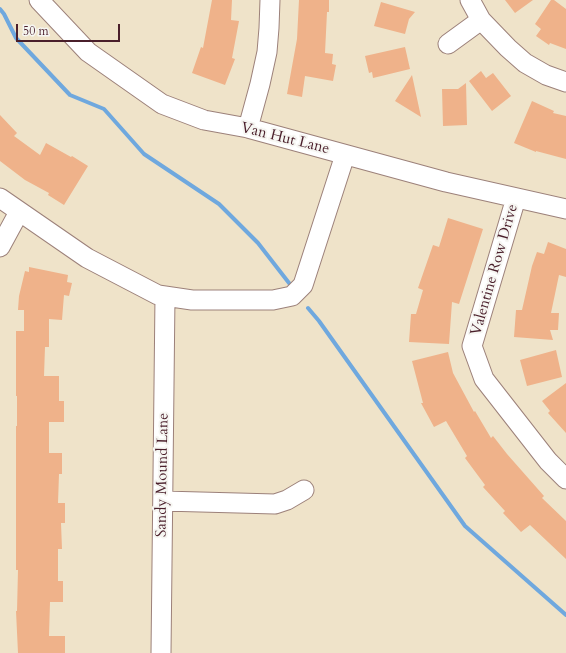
<!DOCTYPE html>
<style>
body{margin:0}
#map{position:relative;width:566px;height:653px;overflow:hidden;background:#efe3c9;font-family:Cardo,serif}
canvas{display:block}
.scale{position:absolute;left:16px;top:24px;width:104px;height:18px;box-sizing:border-box;border:2px solid #4a1f2b;border-top:0;padding-left:5px;font-size:12px;line-height:14px;white-space:nowrap;color:#4a1f2b;-webkit-text-stroke:3px #f6f6f2;paint-order:stroke}
</style>
<div id="map">
<canvas width="566" height="653"></canvas>
<div class="scale">50 m</div>
</div>
<script>
const ctx = document.querySelector('canvas').getContext('2d');
ctx.lineJoin = 'round';
const toPath = rows => new Path2D(rows.map(r => 'M' + r).join(''));
function stroke(path, color, width, dash) { ctx.strokeStyle = color; ctx.lineWidth = width; ctx.lineCap = dash ? 'butt' : 'round'; ctx.setLineDash(dash || []); ctx.stroke(path); }
function paint(path, color) { ctx.fillStyle = color; ctx.fill(path, 'evenodd'); }
function label(font, color, halo, rows, align = 'center') {
  ctx.font = font + ' Cardo,serif'; ctx.lineWidth = 4; ctx.setLineDash([]); ctx.textBaseline = 'middle'; ctx.strokeStyle = halo; ctx.fillStyle = color; for (const [text, x, y, turn = 0] of rows) {
    ctx.save(); ctx.translate(x, y); ctx.rotate((+turn || 0) * Math.PI / 180); ctx.textAlign = isNaN(turn) ? turn : align; if (halo) ctx.strokeText(text, 0, 0); ctx.fillText(text, 0, 0); ctx.restore();
  }
}
stroke(toPath([
 [0,9,4,14,16,38,70,95,104,109,144,154,219,204,258,243,289,283],
 [308,308,319,321,465,526,566,615]
]), '#6fa8de', 4);
paint(toPath([
 [212,0,232,0,231,20,239,21,232,58,235,59,225,85,192,73,201,47,203,48],
 [299,0,329,0,329,12,327,12,325,53,333,54,332,64,336,65,333,81,305,76,302,97,287,94,297,39],
 [505,0,533,0,515,13],
 [551,0,554,0,566,9,566,49,550,43,549,45,536,36,541,29,535,24],
 [381,2,415,12,409,19,405,34,374,26],
 [405,47,410,69,373,78,372,72,369,73,365,56],
 [481,71,486,78,493,73,511,96,492,111,469,81],
 [412,75,421,117,395,101],
 [466,83,467,125,443,126,442,89,458,89],
 [532,101,554,111,553,113,566,116,566,159,536,151,536,152,514,143],
 [0,115,17,133,14,136,40,155,46,143,71,157,72,156,88,166,64,205,48,195,49,193,25,180,0,161],
 [448,218,483,229,459,304,452,302,449,344,409,342,411,314,416,314,423,290,418,288,433,245,439,247],
 [548,242,566,249,566,277,559,275,551,313,559,313,558,330,550,330,553,340,514,337,516,310,522,310,532,266,537,252,544,254],
 [29,267,68,275,67,282,72,283,69,296,64,295,62,320,49,319,49,347,45,347,44,376,59,376,59,401,64,401,64,422,49,422,49,453,62,453,62,474,59,474,58,503,65,503,65,523,61,523,62,549,58,549,58,581,63,581,63,602,50,602,49,636,65,636,65,653,18,653,16,611,17,611,18,570,16,570,16,426,17,426,17,396,16,396,16,331,24,331,24,310,18,310,19,296,25,271,29,272],
 [556,350,562,377,527,386,520,360],
 [448,352,453,373,474,412,475,411,491,438,493,436,507,454,544,496,542,498,566,521,566,559,530,525,521,532,503,513,505,511,483,487,485,485,465,458,467,456,446,421,434,427,421,403,423,403,412,361],
 [566,383,566,433,548,413,550,411,542,401]
]), '#efb28a');
const minor = toPath([
 [39,0,88,52,162,104,204,120,248,128,446,182,566,209],
 [470,0,481,20,508,48,525,63,546,75,566,82],
 [448,44,481,20],
 [248,128,260,84,267,52,269,28,270,0],
 [0,198,87,258,158,295,192,300,273,300,292,296,303,285,345,155],
 [516,198,472,346,484,379,548,461,566,479],
 [0,247,19,212],
 [163,501,275,504,287,500,304,490],
 [161,653,165,296]
]);
stroke(minor, '#9c817a', 21);
stroke(minor, '#fff', 19);
label('15px', '#4a1f2b', '#f6f6f2', [
 ["Van Hut Lane",285,139,14],
 ["Valentine Row Drive",495,270,-74],
 ["Sandy Mound Lane",163,475,-89]
]);
</script>
